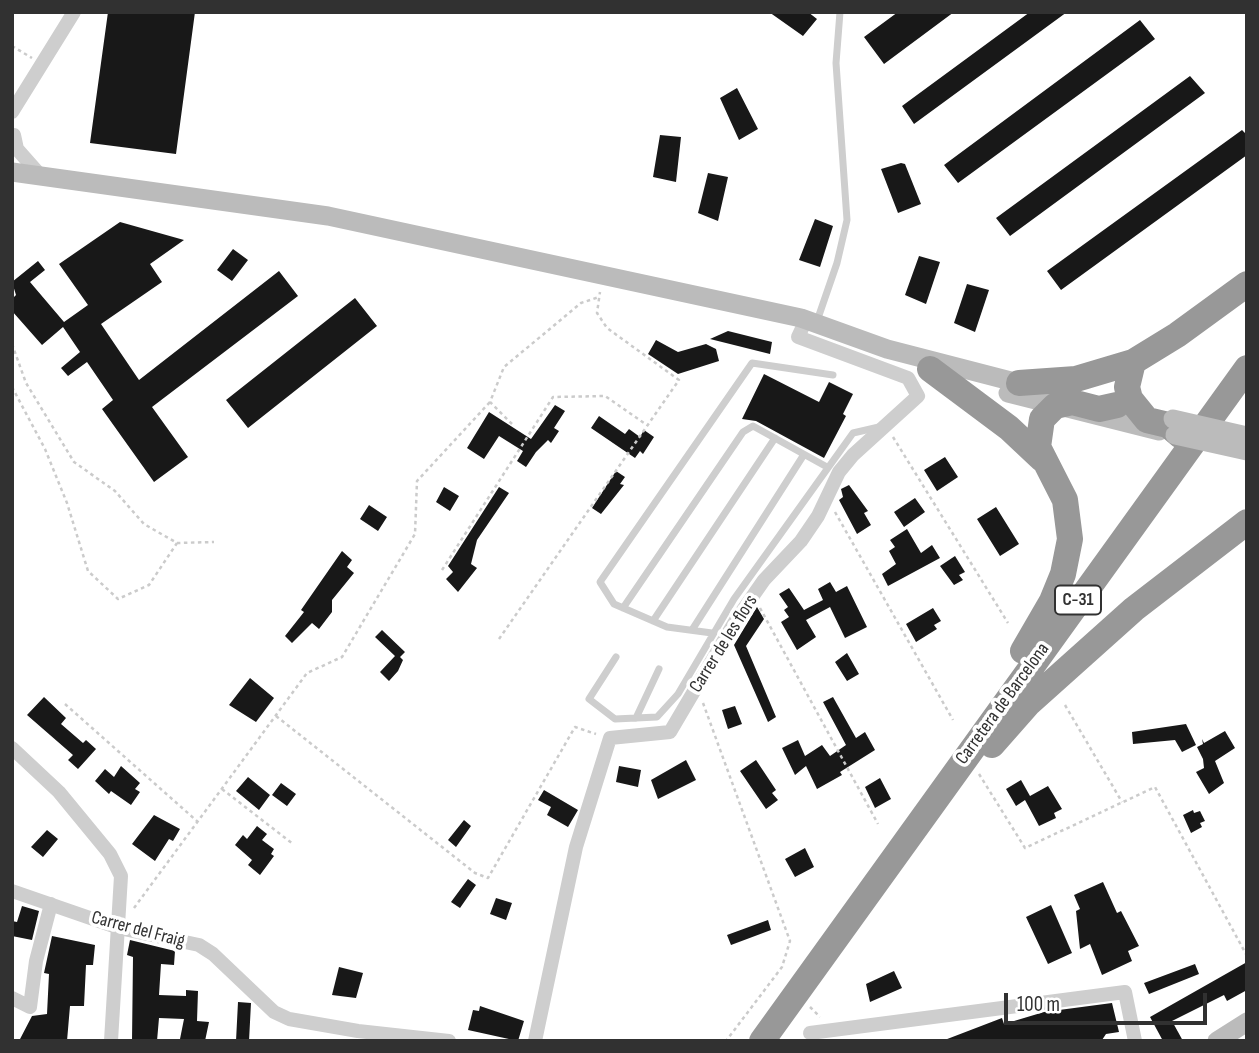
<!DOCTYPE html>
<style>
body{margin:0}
#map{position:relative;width:1259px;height:1053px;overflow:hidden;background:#fff;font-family:"Sofia Sans Condensed",sans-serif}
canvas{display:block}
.frame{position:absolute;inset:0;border:14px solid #313131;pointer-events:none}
.scale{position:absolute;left:1004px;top:993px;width:203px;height:32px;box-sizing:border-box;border:4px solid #313131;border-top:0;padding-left:9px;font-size:21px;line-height:24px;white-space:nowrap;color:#313131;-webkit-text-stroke:5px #fff;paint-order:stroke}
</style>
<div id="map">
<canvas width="1259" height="1053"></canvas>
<div class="frame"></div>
<div class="scale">100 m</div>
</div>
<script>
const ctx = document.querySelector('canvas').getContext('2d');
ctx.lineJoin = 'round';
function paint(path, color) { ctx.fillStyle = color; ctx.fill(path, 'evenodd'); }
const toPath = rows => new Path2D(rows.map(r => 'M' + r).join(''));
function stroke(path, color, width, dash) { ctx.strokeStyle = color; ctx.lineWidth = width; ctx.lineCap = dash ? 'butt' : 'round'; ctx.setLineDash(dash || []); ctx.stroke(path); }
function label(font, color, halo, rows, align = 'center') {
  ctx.font = font + ' "Sofia Sans Condensed",sans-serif'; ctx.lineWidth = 7; ctx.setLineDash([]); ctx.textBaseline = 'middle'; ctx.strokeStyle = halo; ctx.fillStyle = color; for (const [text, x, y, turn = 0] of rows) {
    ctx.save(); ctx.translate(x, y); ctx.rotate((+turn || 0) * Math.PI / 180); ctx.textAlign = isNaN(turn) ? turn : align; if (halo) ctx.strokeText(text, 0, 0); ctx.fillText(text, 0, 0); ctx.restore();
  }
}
paint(toPath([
 [108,12,195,12,176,154,90,143],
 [769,12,808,12,817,19,803,36],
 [898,12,954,12,884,64,864,37],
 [1030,12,1067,12,914,124,902,106],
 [1140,20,1155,39,958,183,944,165],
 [1190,76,1205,93,1010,236,996,218],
 [737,88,758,129,739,140,720,98],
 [1242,130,1247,135,1247,155,1061,290,1047,271],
 [660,135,681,137,676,182,653,177],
 [901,163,905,164,921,204,898,213,881,169],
 [708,173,728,177,718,221,698,213],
 [815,219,833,226,820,267,799,260],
 [120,222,184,240,150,264,162,282,101,324,139,380,279,271,298,296,152,407,188,457,154,482,102,409,113,400,87,362,68,376,61,368,80,352,63,327,42,345,12,311,12,299,16,295,12,282,38,261,45,270,30,282,64,322,88,305,59,264],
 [233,249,248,260,232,281,217,270],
 [919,256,940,262,926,304,905,295],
 [967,284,989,290,975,332,954,323],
 [355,298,377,326,248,428,226,400],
 [728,331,772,342,770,354,710,339],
 [656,340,678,352,706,344,716,349,719,361,678,374,648,354],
 [764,374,819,402,829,382,853,394,843,414,846,416,824,458,756,421,742,419],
 [555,405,565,411,554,428,559,431,551,443,548,440,536,452,526,467,517,461,523,451,499,436,484,459,467,448,489,412,531,439],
 [599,416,625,434,629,429,640,437,644,430,654,437,643,454,640,451,635,458,591,428],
 [945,457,958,477,937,491,924,470],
 [616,471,625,477,620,484,624,485,601,514,592,508],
 [849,485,868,511,864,513,871,525,857,534,839,500,843,497,841,489],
 [444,487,459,496,450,511,436,502],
 [499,487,509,493,477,540,471,564,477,568,458,592,446,579,453,572,448,566],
 [915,498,925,512,904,527,894,512],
 [369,505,387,517,378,531,360,519],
 [996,507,1019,544,1000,556,977,519],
 [907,529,921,553,932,545,940,558,888,586,882,574,896,564,889,551,895,547,890,540],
 [342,551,352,560,347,567,354,573,332,600,332,612,319,629,312,623,292,643,285,636,304,612,301,610],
 [955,556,965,572,959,575,963,580,954,585,940,566],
 [830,582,836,592,847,586,867,627,845,638,830,607,806,620,816,637,797,650,781,622,789,617,784,610,788,607,779,594,789,588,804,610,823,600,818,589],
 [757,607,764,619,746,646,776,717,768,722,734,645],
 [933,608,941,621,934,625,937,629,916,642,906,624],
 [382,630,405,652,400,657,403,660,398,671,389,681,380,672,395,656,375,637],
 [847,653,859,674,847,681,835,662],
 [250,678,274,698,256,722,229,705],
 [44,697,66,718,61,724,83,743,86,740,96,749,78,769,68,760,73,755,27,715],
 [833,697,856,738,865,732,875,750,840,772,842,775,817,789,806,766,795,775,782,748,798,740,805,756,822,745,830,756,846,745,823,702],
 [735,706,742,724,728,729,722,710],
 [1186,724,1196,745,1182,752,1175,740,1133,744,1132,732],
 [1225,731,1235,748,1215,761,1224,783,1209,794,1196,772,1204,768,1203,759,1197,747,1203,744,1202,739,1204,743],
 [686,760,696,780,658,799,651,780],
 [756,760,776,790,772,793,778,800,766,809,740,771],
 [121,766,140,783,135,789,140,792,131,805,111,791,109,794,95,781,105,769,114,777],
 [619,766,641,770,638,787,616,782],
 [248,777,270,795,259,810,236,791],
 [880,778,891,799,875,808,865,787],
 [1021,780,1030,796,1048,786,1062,809,1054,813,1056,818,1039,826,1025,800,1016,806,1006,789],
 [281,783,296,794,287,806,272,795],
 [544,790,578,810,568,827,547,815,551,807,538,800],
 [1193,810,1194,813,1200,811,1205,821,1200,823,1202,827,1191,833,1183,815],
 [154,815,180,829,173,841,169,839,155,861,132,844],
 [464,820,471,826,456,847,448,840],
 [257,826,267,834,262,840,274,849,271,854,274,856,260,875,248,865,252,860,235,845,243,835,247,839],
 [47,830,58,839,43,857,31,847],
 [805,848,814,867,795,877,785,859],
 [468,879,476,885,460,908,451,902],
 [1103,882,1117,913,1121,911,1139,946,1128,951,1132,961,1102,975,1090,944,1080,949,1076,911,1080,909,1074,895],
 [496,898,512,903,506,920,490,914],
 [1051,905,1072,953,1048,964,1026,917],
 [22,906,39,911,32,940,12,936,12,921,17,922],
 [768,920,771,930,731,945,727,935],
 [52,936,95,945,93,965,86,965,84,1006,70,1006,67,1041,19,1041,32,1016,47,1014,49,974,44,973],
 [130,940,175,951,174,965,161,964,159,995,186,996,186,990,198,991,197,1021,209,1022,205,1041,180,1039,184,1019,159,1018,157,1041,132,1041,133,957,127,955],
 [1247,962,1247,990,1227,1001,1224,995,1172,1021,1183,1041,1163,1041,1150,1017],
 [1195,964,1199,974,1149,994,1144,983],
 [339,967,363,973,356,998,332,995],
 [894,971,902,988,870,1002,866,984],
 [238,1002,251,1003,249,1041,236,1041],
 [1112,1003,1119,1032,1106,1034,1102,1040,942,1041,1002,1018,1004,1024,1044,1012],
 [480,1006,524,1021,518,1041,468,1030,473,1010,479,1011]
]), '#181818');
stroke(toPath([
 [12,46,32,58],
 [12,344,26,383,74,462,115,491,144,524,177,543,214,542],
 [12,387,45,449,67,503,88,571,118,599,149,585,177,543],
 [512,424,490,402,504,367,581,303,599,297],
 [893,437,1008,623],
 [835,512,953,720],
 [442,570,553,397,605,396,647,425],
 [760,608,878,824],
 [499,639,679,380,607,328,597,313,600,292],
 [703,703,790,941,782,967,726,1041],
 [65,704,198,822],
 [1065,705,1122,802],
 [276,716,475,873,488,878,575,727,596,734],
 [979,774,1025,848,1155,787,1247,956],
 [222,789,293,844],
 [134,908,307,673,342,657,415,534,417,481,490,402],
 [810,1007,820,1017]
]), '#cbcbcb', 2.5, [3.5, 3.5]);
stroke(toPath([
 [817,321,837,263,847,220,836,63,840,12],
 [623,608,743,432,753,426,827,467],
 [653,621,775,438],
 [692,630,803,456],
 [712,633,667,627,614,604,600,582,752,363,833,375],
 [616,657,589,699,615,719,657,717,678,694,734,599,853,433,879,427],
 [636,718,659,669]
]), '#cecece', 7);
stroke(toPath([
 [12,112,74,12],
 [14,135,17,149,40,175],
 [12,748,59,792,110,854,121,876,111,1041],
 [12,891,119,928,199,945,213,954,274,1012,289,1019,358,1031,449,1041],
 [12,998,30,1007,36,961,51,904],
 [810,1033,1125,992,1135,1041],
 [535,1041,576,847,610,738,670,732,736,620,764,580,801,541,818,516,839,472,853,455,918,396,908,378,798,337,806,320]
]), '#cecece', 14);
stroke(toPath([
 [12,172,328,216,801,318,887,349,1030,386],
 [1008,393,1159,431],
 [1217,1041,1247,1022]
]), '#bbb', 19);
stroke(toPath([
 [1133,362,1127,387,1130,399,1147,420,1168,425,1181,436],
 [930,369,1009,428,1042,459],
 [1019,383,1076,379,1133,362,1177,335,1247,284],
 [1023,651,1052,601,1063,574,1070,539,1065,500,1038,447,1042,419,1055,406,1072,402,1099,409,1117,405],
 [992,745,1029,703,1134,609,1247,522],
 [762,1041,1247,368]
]), '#989898', 26);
stroke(toPath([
 [1173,419,1247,436],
 [1175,435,1247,451]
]), '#bbb', 19);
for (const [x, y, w] of [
 [1078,600,46]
]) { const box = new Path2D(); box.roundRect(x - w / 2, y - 14.5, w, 29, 5); ctx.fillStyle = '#fff'; ctx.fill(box); stroke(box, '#313131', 2); }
label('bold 18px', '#313131', null, [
 ["C-31",1078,600]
]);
label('19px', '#313131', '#fff', [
 ["Carrer de les flors",724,644,-58],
 ["Carretera de Barcelona",1003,704,-54],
 ["Carrer del Fraig",138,930,15]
]);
</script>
